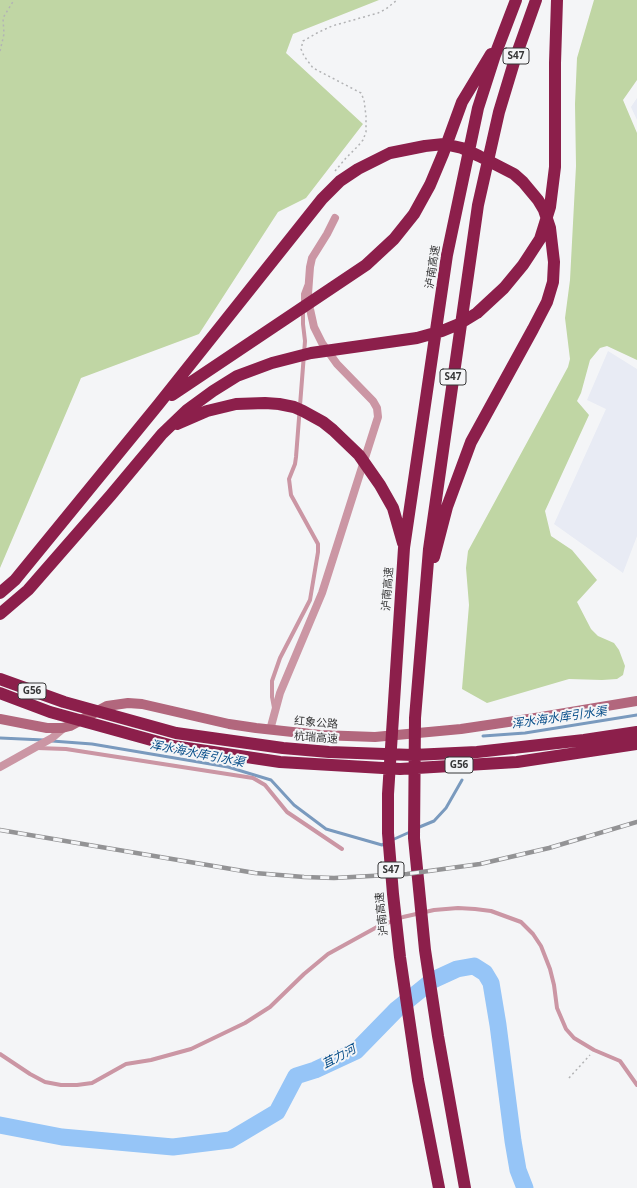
<!DOCTYPE html>
<meta charset="utf-8">
<style>
body{margin:0}
canvas{display:block;background:#f4f5f7}
</style>
<canvas width="637" height="1188"></canvas>
<script>
const ctx = document.querySelector('canvas').getContext('2d');
ctx.lineJoin = 'round';
function paint(path, color) { ctx.fillStyle = color; ctx.fill(path, 'evenodd'); }
const toPath = rows => new Path2D(rows.map(r => 'M' + r).join(''));
function stroke(path, color, width, dash) { ctx.strokeStyle = color; ctx.lineWidth = width; ctx.lineCap = dash ? 'butt' : 'round'; ctx.setLineDash(dash || []); ctx.stroke(path); }
function label(font, color, halo, rows, align = 'center') {
  ctx.font = font + ' "Noto Sans","Noto Sans SC",sans-serif'; ctx.lineWidth = 4; ctx.setLineDash([]); ctx.textBaseline = 'middle'; ctx.strokeStyle = halo; ctx.fillStyle = color; for (const [text, x, y, turn = 0] of rows) {
    ctx.save(); ctx.translate(x, y); ctx.rotate((+turn || 0) * Math.PI / 180); ctx.textAlign = isNaN(turn) ? turn : align; if (halo) ctx.strokeText(text, 0, 0); ctx.fillText(text, 0, 0); ctx.restore();
  }
}
paint(toPath([
 [637,98,637,120,631,107],
 [608,351,637,369,637,536,623,573,554,524,606,409,587,400]
]), '#e8ebf4');
paint(toPath([
 [0,0,379,0,293,34,286,53,363,124,306,198,278,212,199,334,81,378,0,568],
 [594,0,637,0,637,80,623,100,637,133,637,360,607,346,600,348,590,360,581,393,577,401,589,415,545,511,551,536,572,550,597,580,577,602,591,629,598,636,614,643,619,650,625,666,623,675,617,679,602,680,569,679,487,703,462,689,469,605,466,568,468,551,568,367,570,359,565,318,570,280,576,166,575,104,577,58]
]), '#c0d6a4');
stroke(toPath([
 [483,736,525,733,637,715],
 [0,738,44,740],
 [52,741,92,744,228,767,271,780,294,805,326,829,382,845,385,843],
 [417,828,434,821,446,808,462,780],
 [392,840,410,832]
]), '#7a9abe', 3);
stroke(toPath([
 [0,1125,62,1137,173,1147,230,1140,277,1112,296,1076,315,1070,356,1051,397,1009,433,980,457,969,474,966,485,973,491,983,498,1025,513,1141,518,1170,525,1188]
]), '#96c5f7', 17);
stroke(toPath([
 [0,51,4,34,3,18,14,0],
 [335,171,346,158,358,146,363,140,366,132,366,116,364,100,361,93,313,68,304,56,301,49,303,41,317,33,332,26,378,13,386,9,397,0],
 [569,1078,590,1055]
]), '#b2b3b5', 1.5, [2, 3]);
stroke(toPath([
 [274,708,272,697,272,681,280,658,310,600,318,552,318,544,291,495,289,479,295,464,296,457,305,341,303,324,303,294,306,286],
 [37,748,66,749,253,778,265,785,287,812,342,849],
 [0,1054,30,1074,45,1082,61,1085,77,1085,92,1083,126,1064,151,1060,191,1049,245,1023,270,1007,304,974,328,954,377,927,403,917,434,910,458,908,475,909,491,911,521,922,533,934,541,946,550,969,554,985,557,1008,566,1029,574,1038,594,1050,620,1061,637,1085]
]), '#cb96a4', 4);
stroke(toPath([
 [270,730,280,693,322,593,378,417,377,408,373,401,337,364,322,343,314,327,310,309,308,294,310,267,312,258,327,234,335,218],
 [0,767,52,738,65,727]
]), '#cb96a4', 8);
stroke(toPath([
 [0,719,47,728,62,728,70,726,107,706,128,703,142,704,229,724,256,728,320,735,375,737,461,729,535,718,637,701]
]), '#b2677d', 10);
stroke(toPath([
 [172,395,366,265,394,239,414,214,430,185,443,154,462,102,491,54],
 [177,424,207,411,236,404,265,403,279,404,294,407,303,411,323,422,333,430,359,455,380,485,393,508,403,543],
 [0,593,15,580,158,405,322,199,340,181,358,169,390,153,425,146,444,144,462,148,479,156,514,174,523,182,538,200,544,210,550,228,554,262,553,282,547,302,533,329,471,442,447,507,434,557],
 [0,614,28,590,111,495,162,434,187,410,213,391,237,376,272,363,311,353,417,338,442,331,459,324,477,313,504,288,523,265,540,239,550,207,555,167,555,63,557,0],
 [0,679,64,702,176,733,283,748,329,752,413,755,477,752,584,740,637,732],
 [0,693,50,712,173,746,280,762,400,769,517,762,637,744],
 [439,1188,418,1080,400,957,393,894,388,833,388,794,404,548,447,255,478,108,495,55,516,0],
 [465,1188,438,1036,425,950,414,838,415,718,429,549,478,205,499,112,515,59,536,0]
]), '#8c1f4b', 12);
const rail = toPath([
 [0,830,255,873,304,877,334,878,407,874,480,864,549,848,637,822]
]);
stroke(rail, '#939395', 4.5);
stroke(rail, '#f4f5f7', 3, [9]);
for (const [x, y, w] of [
 [516,56,26],
 [453,377,26],
 [32,691,28],
 [459,765,28],
 [391,870,26]
]) { const box = new Path2D(); box.roundRect(x - w / 2, y - 8, w, 16, 3); ctx.fillStyle = '#f4f5f7'; ctx.fill(box); stroke(box, '#373738', 1); }
label('bold 10px', '#373738', null, [
 ["S47",516,56],
 ["S47",453,377],
 ["G56",32,691],
 ["G56",459,765],
 ["S47",391,870]
]);
label('11px', '#373738', '#f4f5f7', [
 ["泸南高速",433,267,-81],
 ["泸南高速",388,589,-86],
 ["红象公路",316,723,5],
 ["杭瑞高速",316,738,4],
 ["泸南高速",382,914,-96]
]);
label('italic 12px', '#054c88', '#f4f5f7', [
 ["浑水海水库引水渠",559,718,-8],
 ["浑水海水库引水渠",197,754,11],
 ["苴力河",339,1057,-28]
]);
</script>
